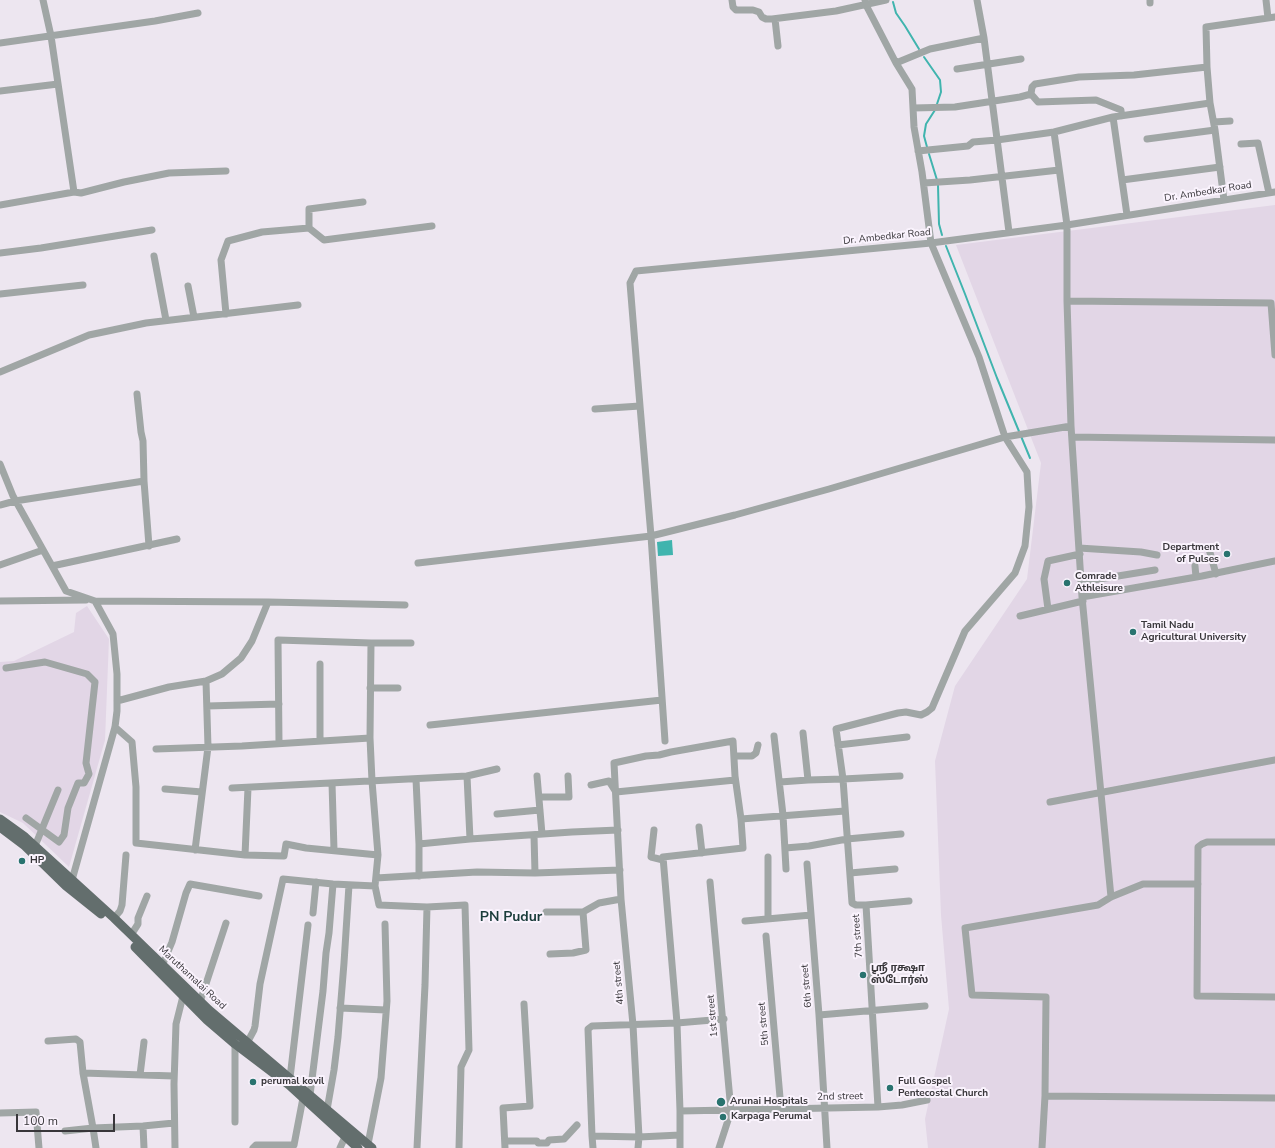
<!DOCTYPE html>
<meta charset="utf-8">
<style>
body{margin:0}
#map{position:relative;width:1275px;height:1148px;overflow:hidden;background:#ede6f0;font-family:"Nunito Sans",sans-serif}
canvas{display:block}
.scale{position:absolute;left:16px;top:1114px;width:99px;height:18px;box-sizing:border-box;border:2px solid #38363a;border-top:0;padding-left:5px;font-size:12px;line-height:14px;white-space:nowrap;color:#38363a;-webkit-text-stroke:3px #faf3fd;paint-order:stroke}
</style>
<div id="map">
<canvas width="1275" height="1148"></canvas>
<div class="scale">100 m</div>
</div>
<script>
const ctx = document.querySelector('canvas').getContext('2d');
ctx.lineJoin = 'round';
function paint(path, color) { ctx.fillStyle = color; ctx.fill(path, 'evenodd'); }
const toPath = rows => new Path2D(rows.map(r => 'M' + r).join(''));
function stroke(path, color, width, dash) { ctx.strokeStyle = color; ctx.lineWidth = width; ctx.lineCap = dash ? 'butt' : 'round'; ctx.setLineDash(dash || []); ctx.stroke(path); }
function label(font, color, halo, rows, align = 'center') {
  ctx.font = font + ' "Nunito Sans","Noto Sans Tamil",sans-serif'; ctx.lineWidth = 4; ctx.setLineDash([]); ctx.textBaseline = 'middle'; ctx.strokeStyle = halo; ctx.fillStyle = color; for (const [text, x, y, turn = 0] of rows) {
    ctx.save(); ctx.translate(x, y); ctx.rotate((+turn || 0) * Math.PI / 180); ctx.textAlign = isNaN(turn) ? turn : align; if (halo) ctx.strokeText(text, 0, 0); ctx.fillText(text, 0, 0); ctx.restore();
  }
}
paint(toPath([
 [1275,205,1275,1148,928,1148,925,1119,949,1009,941,915,935,761,955,686,1027,579,1041,463,956,245],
 [87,606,109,639,105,740,69,867,23,823,0,812,0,662,14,661,74,632,76,613]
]), '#e2d6e6');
paint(toPath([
 [672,540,673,555,658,556,657,542]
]), '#40b4ae');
stroke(toPath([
 [893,2,896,13,905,26,919,49],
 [924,57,940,80,941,92,937,104],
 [927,147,924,136,926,124,935,110],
 [929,154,937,180],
 [938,185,939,224,942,235],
 [946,246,965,294,997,378,1030,458]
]), '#40b4ae', 2);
stroke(toPath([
 [43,0,51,36,74,192],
 [732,0,733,7,736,10,753,10,759,12,762,17,766,19,772,19,836,11,886,0],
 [865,0,866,5,896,63,912,89,914,127,922,172,931,243,979,357,1005,437,1027,472,1029,507,1025,546,1015,573,965,631,932,708,927,712,921,715,906,712,898,713,836,729,843,779,852,903,856,905,866,905,878,1107],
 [977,0,984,38,1009,232],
 [1150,0,1150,3],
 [1266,0,1268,18],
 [775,19,778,46],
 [0,43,155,21,198,13],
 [896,63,930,49,984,38],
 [957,69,1021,59],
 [0,91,58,84],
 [1031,94,1038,102,1096,100,1121,110,1121,116],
 [913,108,955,107,1020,97,1031,94,1032,87,1035,84,1079,77,1134,75,1207,67],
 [1214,122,1230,121],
 [1054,132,1067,225,1067,301,1071,426],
 [1147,139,1215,130],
 [1241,144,1258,143,1269,193],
 [918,151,968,146,973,142,997,140,1054,132,1113,117],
 [1122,180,1220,167],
 [924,183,970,180,1059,170],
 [1224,200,1215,130,1210,103,1207,67,1206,27,1275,17],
 [363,202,309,209,309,228,324,240,432,226],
 [0,205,74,192,81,193,124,182,169,173,226,171],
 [1127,215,1113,117,1210,103],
 [0,253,41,248,152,230],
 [154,256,166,320],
 [188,286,194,317],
 [0,294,83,285],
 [1067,301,1271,303,1275,355],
 [226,314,221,260,228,241,262,232,309,228],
 [0,372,89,335,146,323,298,305],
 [137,394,141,432,143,441,144,481,149,546],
 [640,406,630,283,636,271,931,243,1067,225,1275,192],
 [595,409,640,406,651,536,735,515,829,489,1005,437,1071,426,1082,597,1202,576,1275,561],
 [1072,437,1275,440],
 [0,464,13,496,66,591,95,601,113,634,117,674,117,711,115,727,72,880,70,883],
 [0,505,15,501,144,481],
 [1079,548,1141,552,1157,555],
 [1209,549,1216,574],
 [418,563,651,536,665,741],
 [0,565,43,550],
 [52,566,177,539],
 [1195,566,1196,577],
 [1081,582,1155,570],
 [1082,597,1111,897],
 [0,601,86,600],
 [95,601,268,602,405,605],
 [1048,609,1044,579,1048,561,1080,554],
 [1020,616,1083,601],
 [371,643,411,643],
 [320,664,320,740],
 [6,668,45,662,87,674,95,682,86,763,89,774,84,783,78,783,68,808,64,835,59,842,26,818],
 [370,688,398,688],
 [117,701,169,687,206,681,222,674,241,658,252,641,268,602],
 [207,706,279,704],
 [430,725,662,700],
 [115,727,132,742,136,787,136,843,245,855,284,856,286,844,306,848,378,855],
 [803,733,808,780],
 [774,736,783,815,786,869],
 [279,743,278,640,371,643,370,738],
 [838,745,907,737],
 [156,749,242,746,370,738,372,781,378,855,375,886,379,905,427,907,425,985,417,1148],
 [734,756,752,756,756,753,758,745],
 [467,776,497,769],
 [537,776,542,834],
 [416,779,419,844,470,839],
 [780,782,808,780,843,779,900,776],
 [332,783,334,850],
 [591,785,609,781,616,792,735,780],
 [232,788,467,776,470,839,572,832,618,830],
 [165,789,202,792],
 [539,797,569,797,568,776],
 [1050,802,1275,760],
 [845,811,741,819,743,848,663,857,677,1023,680,1111,878,1107,902,1105,927,1100],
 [497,814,540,810],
 [699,827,702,853],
 [654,830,651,857,663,860],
 [534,835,535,873],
 [1275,842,1207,842,1202,844,1198,847,1197,996,1275,997],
 [419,844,419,876],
 [35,846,58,790],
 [785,848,809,846,847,839,901,834],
 [195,850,208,747,206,681],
 [245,855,248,788],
 [768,857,768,919],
 [807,864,819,1015,827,1148],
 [850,873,895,869],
 [376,878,477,872,535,873,620,870],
 [710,882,731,1111,719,1148],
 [866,905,909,901],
 [427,907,465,905,469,1050,461,1067,459,1148],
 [546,912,583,912,599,903,621,899],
 [313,913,316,882],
 [114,918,120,911,122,905,126,855],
 [745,921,811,915],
 [131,935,138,924,138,918,147,896],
 [766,936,781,1109],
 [550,954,573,953,586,950,583,912],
 [162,966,172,942,186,893,190,884,259,896],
 [200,1002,226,923],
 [340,1008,386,1010],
 [819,1015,925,1006],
 [48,1041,76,1039,80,1042,83,1073],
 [247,1043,254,1030,255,1026,260,984,283,879,333,884,375,886],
 [140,1075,144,1042],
 [290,1078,308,925],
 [310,1095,323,991,326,953,329,933,333,884],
 [1045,1096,1046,997,972,995,965,928,1098,905,1111,897,1143,884,1198,884],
 [327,1110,334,1070,338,1037,344,963,349,885],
 [680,1111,680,1135,639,1137,633,1025,621,899,614,763,646,756,659,755,671,752,733,741,735,776,741,819],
 [0,1113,36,1112,39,1148],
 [235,1122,235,1044],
 [143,1126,144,1148],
 [65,1131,93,1128,83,1073,174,1076],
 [680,1135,680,1148],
 [592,1136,588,1029,592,1026,677,1023,724,1019],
 [505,1141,537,1141,538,1143,547,1143,549,1140,564,1139,577,1125],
 [368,1144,381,1078,387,1001,385,924],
 [96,1148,93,1128,143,1126,174,1123],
 [175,1148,174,1084,176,1024,183,996,185,993],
 [253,1148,256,1145,294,1145,303,1098],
 [340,1148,345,1137],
 [505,1148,503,1108,530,1106,524,1004],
 [593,1148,592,1136,639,1137,638,1148],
 [1042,1148,1045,1096,1275,1098]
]), '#a0a6a5', 7);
stroke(toPath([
 [0,819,25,837,114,918,209,1010,372,1148],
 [0,827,25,846,66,886,101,914],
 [135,947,207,1020,235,1044,289,1085,358,1148]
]), '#636e6d', 9);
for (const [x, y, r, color] of [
 [1227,554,4,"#29736f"],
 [1067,583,4,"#29736f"],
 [1133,632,4,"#29736f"],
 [22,861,4,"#29736f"],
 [863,975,4,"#29736f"],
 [253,1082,4,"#29736f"],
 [890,1088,4,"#29736f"],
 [721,1102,5,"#29736f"],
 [723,1117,4,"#29736f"]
]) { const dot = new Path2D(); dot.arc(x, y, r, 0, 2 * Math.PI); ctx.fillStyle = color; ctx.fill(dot); stroke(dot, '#faf3fd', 1.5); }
label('10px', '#38363a', '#faf3fd', [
 ["Dr. Ambedkar Road",1208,192,-9],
 ["Dr. Ambedkar Road",887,237,-6],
 ["7th street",858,936,-94],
 ["Maruthamalai Road",192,978,43],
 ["4th street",619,983,-95],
 ["6th street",807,986,-95],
 ["1st street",713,1016,-95],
 ["5th street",764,1024,-95],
 ["2nd street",840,1097,-1]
]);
label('bold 10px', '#38363a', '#faf3fd', [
 ["Department",1219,548,"right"],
 ["of Pulses",1219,560,"right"],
 ["Comrade",1075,577],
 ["Athleisure",1075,589],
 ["Tamil Nadu",1141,626],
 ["Agricultural University",1141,638],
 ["HP",30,861],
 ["ஶ்ரீ ரக்ஷா",871,969],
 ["ஸ்டோர்ஸ்",871,981],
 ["perumal kovil",261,1082],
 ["Full Gospel",898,1082],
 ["Pentecostal Church",898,1094],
 ["Arunai Hospitals",730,1102],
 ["Karpaga Perumal",731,1117]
], 'left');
label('bold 14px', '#1b3d3b', '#faf3fd', [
 ["PN Pudur",511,918]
]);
</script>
